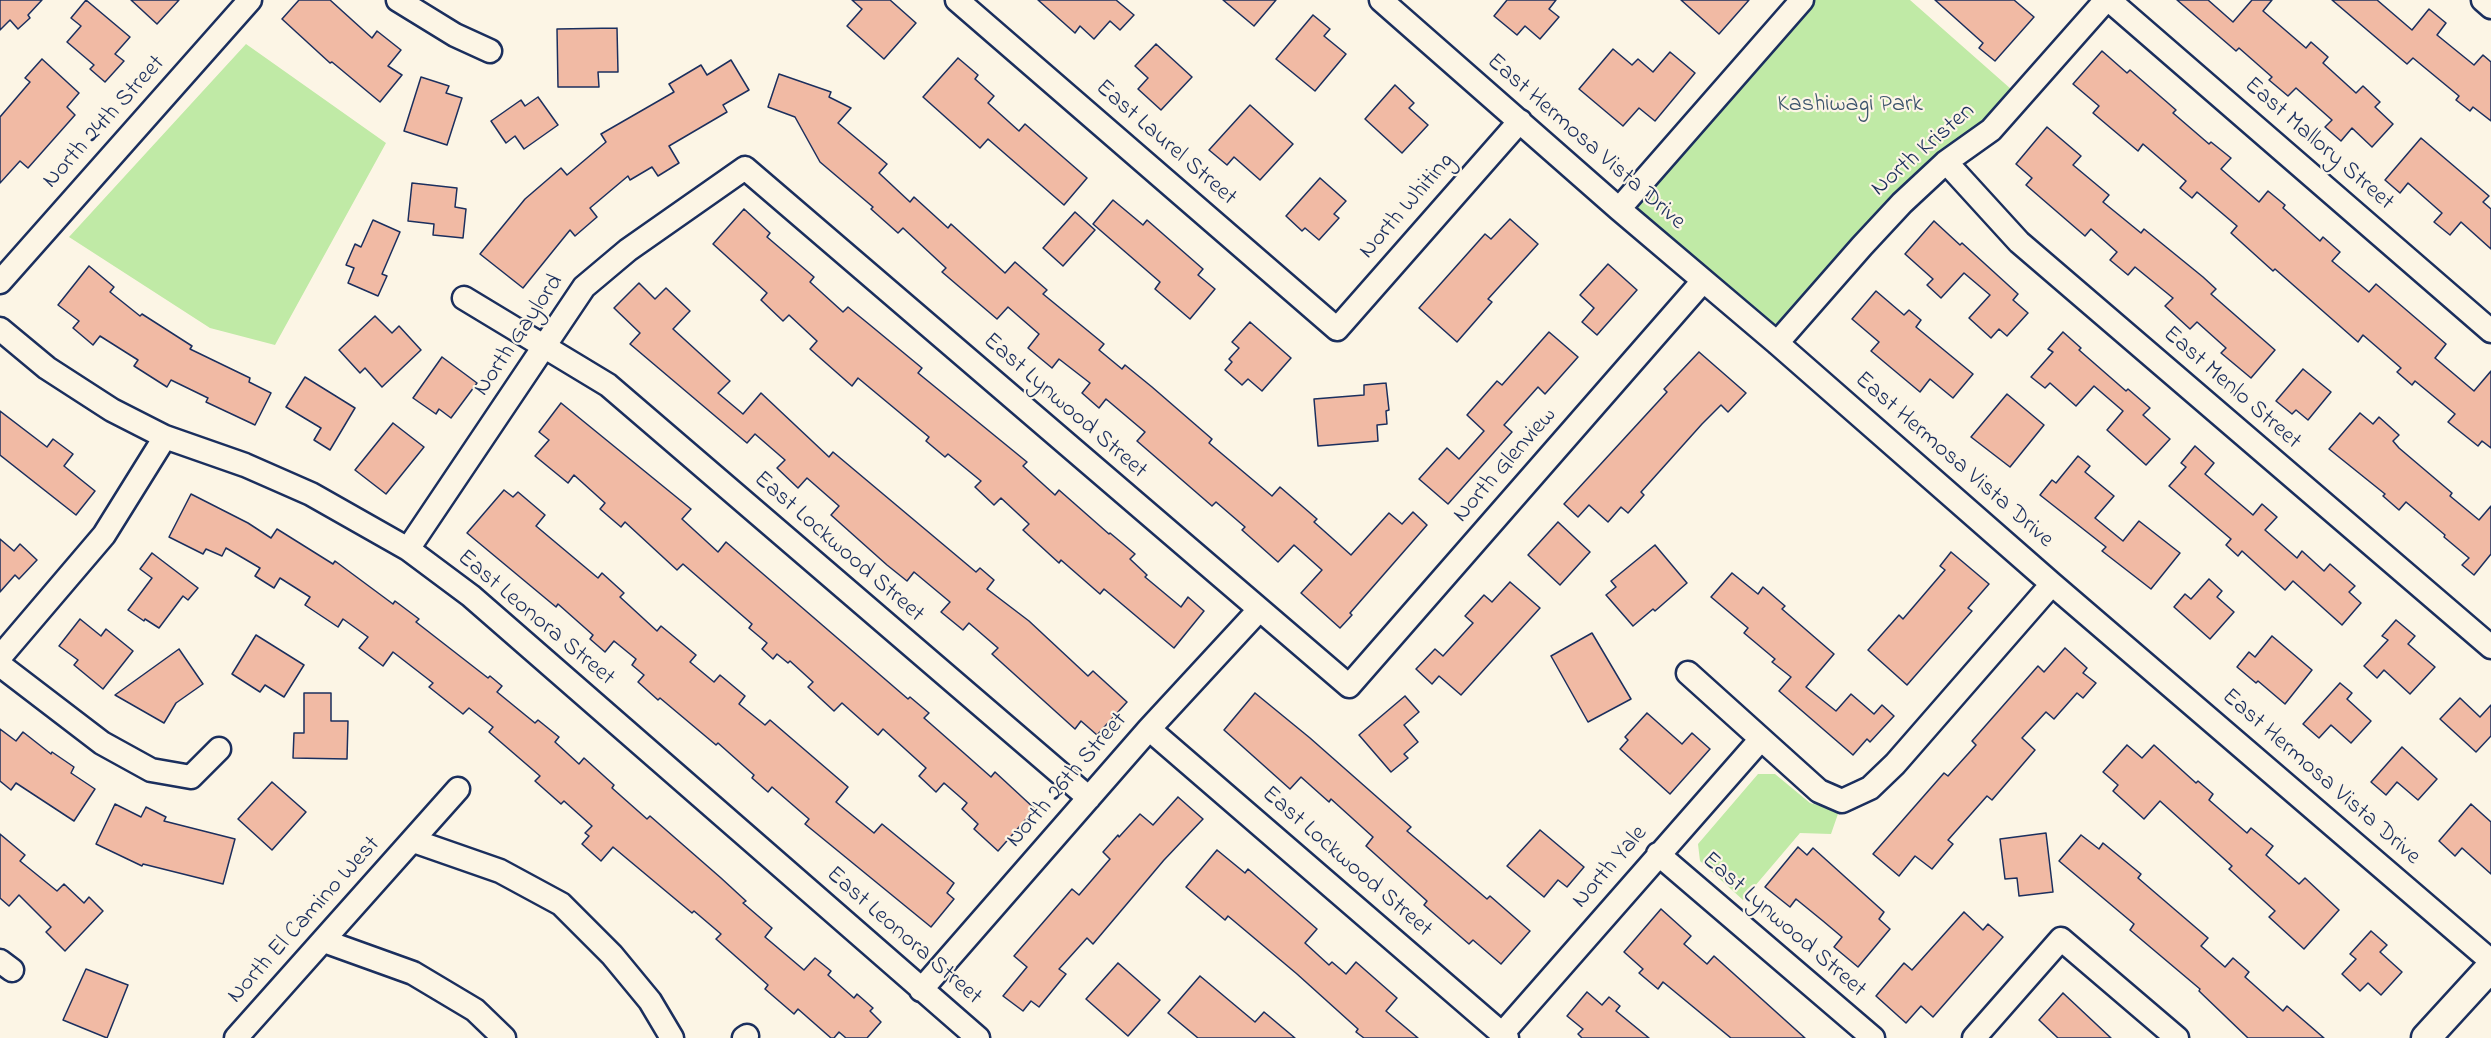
<!DOCTYPE html>
<style>
body{margin:0}
canvas{display:block;background:#fcf5e5}
</style>
<canvas width="2491" height="1038"></canvas>
<script>
const ctx = document.querySelector('canvas').getContext('2d');
ctx.lineJoin = 'round';
function paint(path, color) { ctx.fillStyle = color; ctx.fill(path, 'evenodd'); }
const toPath = rows => new Path2D(rows.map(r => 'M' + r).join(''));
function stroke(path, color, width, dash) { ctx.strokeStyle = color; ctx.lineWidth = width; ctx.lineCap = dash ? 'butt' : 'round'; ctx.setLineDash(dash || []); ctx.stroke(path); }
function label(font, color, halo, rows, align = 'center') {
  ctx.font = font + ' "Indie Flower",sans-serif'; ctx.lineWidth = 4.5; ctx.setLineDash([]); ctx.textBaseline = 'middle'; ctx.strokeStyle = halo; ctx.fillStyle = color; for (const [text, x, y, turn = 0] of rows) {
    ctx.save(); ctx.translate(x, y); ctx.rotate((+turn || 0) * Math.PI / 180); ctx.textAlign = isNaN(turn) ? turn : align; if (halo) ctx.strokeText(text, 0, 0); ctx.fillText(text, 0, 0); ctx.restore();
  }
}
paint(toPath([
 [1803,0,1910,0,2020,97,1777,343,1619,209],
 [246,44,386,143,275,345,210,328,69,237],
 [1758,774,1775,774,1810,803,1839,811,1831,834,1800,833,1743,900,1700,861,1698,844]
]), '#c0eaa6');
const building = toPath([
 [0,0,42,0,28,15,30,18,18,29,10,20,0,30,0,0],
 [86,0,130,37,115,54,124,61,105,82,90,69,94,65,67,42,81,26,71,18,86,0],
 [131,0,179,0,157,24,131,0],
 [299,0,330,0,372,38,377,31,401,50,388,66,402,75,380,102,332,62,330,63,282,19,299,0],
 [852,0,890,0,916,23,884,59,847,26,862,9,852,0],
 [1038,0,1116,0,1134,15,1120,30,1110,21,1094,39,1080,26,1075,33,1038,0],
 [1223,0,1276,0,1254,26,1223,0],
 [1507,0,1556,0,1549,9,1559,17,1540,39,1525,26,1517,35,1494,16,1507,0],
 [1681,0,1749,0,1719,34,1681,0],
 [1935,0,2014,0,2034,17,1995,61,1979,48,1983,43,1935,0],
 [2177,0,2208,0,2233,22,2252,0,2272,0,2263,11,2306,48,2311,42,2328,57,2323,63,2356,93,2363,86,2380,102,2375,107,2393,124,2372,147,2352,128,2341,141,2325,127,2332,120,2296,88,2288,96,2269,80,2272,77,2239,48,2236,51,2177,0],
 [2332,0,2377,0,2412,30,2429,9,2446,23,2437,35,2474,65,2483,55,2491,62,2491,121,2473,107,2470,111,2456,100,2459,96,2413,58,2407,64,2332,0],
 [1313,15,1330,29,1324,36,1346,54,1315,91,1276,59,1313,15],
 [617,28,618,72,598,72,599,87,558,87,557,29,617,28],
 [1156,44,1192,77,1161,110,1138,89,1148,78,1135,66,1156,44],
 [1613,49,1632,65,1638,59,1653,72,1670,52,1695,73,1655,121,1639,108,1623,126,1579,89,1613,49],
 [2102,51,2127,73,2130,70,2176,110,2173,113,2209,144,2211,142,2231,158,2221,169,2259,202,2268,191,2285,205,2283,208,2320,241,2323,237,2340,252,2332,261,2369,292,2376,284,2446,344,2435,358,2474,391,2491,371,2491,448,2482,441,2478,446,2448,422,2455,414,2415,381,2412,385,2397,372,2401,368,2363,335,2358,342,2275,269,2273,271,2231,233,2237,226,2197,192,2192,198,2180,188,2186,181,2143,144,2138,151,2093,113,2099,106,2073,84,2102,51],
 [958,58,978,75,975,79,994,96,988,103,1019,131,1025,124,1087,178,1064,205,988,139,980,148,923,97,958,58],
 [42,59,79,93,67,107,75,115,28,168,20,161,0,183,0,117,30,82,25,78,42,59],
 [731,60,749,90,723,105,727,112,669,146,679,163,658,176,652,167,630,180,628,176,590,208,597,217,575,236,570,230,523,288,480,254,525,199,561,168,567,175,606,142,601,134,674,92,669,84,701,65,707,75,731,60],
 [779,74,831,92,829,97,851,108,838,123,887,164,879,173,910,202,914,197,948,228,951,224,1005,273,1015,262,1047,290,1043,294,1104,344,1099,350,1122,369,1125,365,1152,387,1212,439,1209,443,1272,496,1280,487,1317,519,1314,522,1351,555,1389,513,1402,524,1413,512,1427,525,1350,613,1352,615,1340,628,1301,593,1322,570,1294,545,1278,562,1242,530,1245,527,1216,502,1212,506,1137,441,1145,432,1106,399,1099,408,1082,393,1090,383,1059,359,1052,368,1028,348,1039,334,1008,307,997,319,942,272,946,268,903,228,898,233,871,209,873,207,820,162,795,117,768,107,779,74],
 [421,77,449,86,446,93,462,98,447,145,404,131,421,77],
 [1395,85,1414,103,1409,108,1428,125,1402,153,1365,119,1395,85],
 [538,97,558,125,524,149,515,136,506,143,491,121,521,100,525,106,538,97],
 [1250,105,1293,144,1260,180,1234,157,1227,165,1209,150,1250,105],
 [2047,127,2081,156,2073,165,2109,195,2103,202,2141,233,2144,229,2203,277,2216,289,2211,294,2275,350,2251,378,2221,353,2226,348,2197,322,2190,329,2165,306,2173,298,2135,267,2128,275,2110,260,2117,252,2091,229,2085,236,2026,185,2032,178,2016,164,2047,127],
 [2421,138,2489,196,2483,202,2491,209,2491,249,2461,222,2450,235,2434,222,2442,213,2408,183,2400,193,2385,180,2421,138],
 [1320,178,1346,201,1334,214,1339,218,1319,240,1305,228,1302,231,1286,216,1320,178],
 [412,183,457,188,455,207,466,209,463,238,433,235,434,224,408,221,412,183],
 [1113,200,1143,225,1147,220,1203,269,1198,275,1215,289,1190,319,1155,289,1160,282,1093,224,1113,200],
 [744,209,770,233,767,237,814,277,810,282,843,312,848,307,870,325,922,368,918,373,1027,462,1023,466,1055,495,1059,490,1109,534,1110,533,1135,554,1130,559,1147,575,1145,577,1181,607,1188,597,1204,611,1174,648,1104,589,1100,594,1061,560,1059,563,1023,530,1029,524,1001,498,994,505,975,487,981,481,948,454,945,457,926,441,929,437,858,378,852,386,810,349,817,341,789,315,783,321,761,300,767,293,713,244,744,209],
 [1075,212,1095,230,1063,266,1043,248,1075,212],
 [1510,219,1538,244,1488,299,1492,302,1457,342,1419,308,1485,234,1491,239,1510,219],
 [373,220,400,232,382,274,387,276,378,296,348,283,354,268,346,265,355,244,361,247,373,220],
 [1934,221,1960,245,1962,243,2018,294,2013,300,2028,313,2007,336,1999,329,1991,338,1969,318,1990,295,1964,273,1941,298,1927,285,1933,279,1905,254,1934,221],
 [1608,264,1637,290,1597,335,1582,322,1594,308,1580,295,1608,264],
 [89,266,114,287,110,292,140,316,142,314,192,346,190,349,250,378,249,382,271,393,255,425,206,402,208,398,171,380,167,387,134,366,138,360,100,336,93,345,73,328,79,321,58,305,89,266],
 [639,283,655,299,666,288,690,311,673,329,730,381,718,393,743,414,761,393,829,457,833,452,976,572,980,568,994,580,987,589,1029,621,1088,676,1093,671,1127,702,1097,735,1081,721,1075,729,992,654,998,648,969,623,963,630,941,612,950,602,914,572,907,581,887,565,831,515,839,506,807,478,798,488,777,468,785,460,755,434,747,443,630,344,640,333,614,308,639,283],
 [1876,291,1904,315,1909,310,1921,320,1916,327,1973,374,1953,398,1930,379,1920,392,1871,351,1879,342,1852,319,1876,291],
 [375,316,392,333,399,326,421,350,382,387,365,368,360,373,339,350,375,316],
 [1250,322,1291,358,1262,391,1248,379,1242,385,1225,370,1232,362,1229,359,1239,348,1232,342,1250,322],
 [1549,332,1578,357,1545,394,1538,387,1504,425,1512,432,1448,504,1419,479,1447,448,1459,459,1484,431,1467,415,1497,381,1502,385,1549,332],
 [2063,332,2081,348,2079,350,2126,391,2128,389,2150,408,2143,415,2170,439,2146,465,2107,430,2123,411,2094,386,2076,406,2050,383,2045,388,2031,377,2053,352,2048,349,2063,332],
 [1699,352,1746,393,1728,412,1721,405,1702,424,1641,492,1644,495,1628,513,1621,507,1608,522,1589,505,1578,517,1564,504,1667,392,1664,389,1699,352],
 [442,357,477,383,451,418,439,409,436,414,413,398,442,357],
 [2303,369,2331,392,2308,420,2296,410,2292,414,2276,401,2303,369],
 [305,377,355,408,330,450,314,440,321,428,286,407,305,377],
 [1386,383,1389,410,1386,411,1387,424,1377,425,1378,441,1318,446,1314,399,1364,395,1364,385,1386,383],
 [2007,394,2044,425,2010,467,1971,437,2007,394],
 [561,403,691,509,682,519,718,552,726,542,908,699,910,697,929,713,924,718,965,754,991,777,995,772,1035,809,998,851,974,829,978,824,962,809,967,803,944,783,936,792,919,776,926,768,883,729,878,735,842,703,834,711,808,687,813,682,790,661,788,663,777,654,773,659,762,649,767,643,749,628,752,624,683,564,677,570,625,522,621,527,600,509,605,503,574,475,568,483,535,456,549,440,539,432,561,403],
 [0,411,47,447,53,439,73,454,64,466,95,491,76,515,0,455,0,411],
 [2360,413,2373,424,2379,417,2399,435,2393,441,2399,448,2452,493,2450,496,2479,520,2491,506,2491,554,2474,575,2462,565,2469,558,2444,537,2445,535,2406,502,2399,510,2383,496,2385,494,2329,449,2360,413],
 [393,423,424,447,386,494,355,470,393,423],
 [2195,446,2214,463,2205,474,2253,515,2262,504,2277,517,2265,530,2297,558,2302,551,2324,571,2330,564,2355,586,2349,592,2361,603,2342,625,2293,581,2285,590,2242,551,2238,556,2226,545,2231,539,2169,486,2186,467,2181,463,2195,446],
 [2078,456,2090,466,2085,472,2114,496,2095,518,2123,541,2139,521,2180,553,2151,589,2102,551,2106,547,2040,495,2052,480,2056,483,2078,456],
 [504,490,513,497,518,492,545,515,536,526,598,578,602,573,624,593,620,597,657,631,661,626,696,655,690,662,714,682,720,675,745,696,739,704,765,725,770,720,848,787,836,802,874,833,882,824,954,883,947,893,954,899,931,927,805,824,809,819,772,787,768,792,752,778,754,775,718,743,716,745,660,698,658,700,638,682,644,675,632,665,636,659,614,641,605,652,590,639,593,635,558,604,556,607,467,533,504,490],
 [191,494,248,523,271,538,277,529,333,564,335,561,393,604,395,601,419,619,416,622,488,678,490,676,502,686,497,692,535,723,538,720,559,737,555,742,579,764,584,758,614,785,612,788,647,819,650,816,721,878,746,901,743,903,772,928,765,937,804,970,815,958,831,971,828,975,854,998,857,994,873,1008,870,1011,881,1022,867,1038,846,1038,839,1032,834,1038,831,1038,798,1009,794,1014,765,989,768,985,716,939,721,934,694,911,692,913,613,847,601,861,582,844,589,836,585,833,592,826,564,801,561,804,535,781,540,776,489,732,493,727,469,708,463,714,429,687,433,683,393,652,383,666,359,648,368,637,343,619,338,627,305,605,310,597,280,578,274,588,255,576,260,568,226,548,222,556,206,549,203,554,169,537,191,494],
 [1558,522,1590,552,1560,585,1528,555,1558,522],
 [0,539,14,551,20,544,37,560,19,579,15,575,0,592,0,539],
 [1655,545,1687,583,1655,611,1653,609,1633,626,1606,595,1616,587,1611,581,1655,545],
 [1951,552,1989,584,1968,608,1972,611,1907,685,1868,650,1899,615,1903,619,1945,570,1940,566,1951,552],
 [152,553,198,588,188,600,183,596,159,628,145,619,144,621,128,610,152,578,140,569,152,553],
 [1732,573,1758,594,1763,587,1785,606,1782,609,1834,654,1806,687,1836,711,1851,694,1874,714,1882,705,1894,716,1870,742,1867,739,1853,755,1779,691,1791,677,1772,662,1775,659,1744,633,1748,628,1711,597,1732,573],
 [2209,579,2222,591,2217,597,2234,612,2210,639,2174,607,2185,594,2191,599,2209,579],
 [1510,582,1540,608,1461,695,1439,676,1432,684,1416,669,1435,649,1443,656,1473,623,1465,616,1484,595,1492,602,1510,582],
 [80,619,101,636,106,629,133,651,103,689,74,665,78,660,59,646,80,619],
 [2396,620,2415,636,2408,644,2435,667,2410,694,2384,670,2377,678,2364,666,2388,640,2382,636,2396,620],
 [1592,633,1631,699,1588,722,1551,656,1592,633],
 [256,635,304,665,284,697,265,685,260,692,232,674,256,635],
 [2272,636,2312,670,2285,704,2258,681,2256,683,2237,667,2249,652,2255,657,2272,636],
 [2065,648,2087,668,2083,673,2096,683,2083,698,2077,693,2054,719,2046,712,2022,738,2035,750,1992,800,1987,796,1948,840,1953,844,1932,869,1915,856,1899,876,1873,854,1944,773,1948,776,1976,745,1972,741,2038,666,2044,672,2065,648],
 [179,649,203,684,176,703,164,723,115,695,179,649],
 [2340,683,2352,693,2347,699,2371,721,2351,743,2331,725,2319,738,2303,724,2340,683],
 [304,693,331,693,331,721,348,721,347,759,293,758,294,733,304,733,304,693],
 [1255,693,1310,738,1411,827,1407,831,1487,899,1490,896,1530,931,1501,964,1473,940,1469,944,1424,905,1427,901,1366,846,1373,837,1331,799,1329,802,1301,777,1290,789,1224,730,1255,693],
 [1405,696,1419,712,1404,725,1418,742,1404,754,1408,758,1391,772,1359,735,1405,696],
 [2460,698,2480,717,2491,705,2491,736,2476,752,2440,719,2460,698],
 [1647,713,1682,744,1692,733,1710,749,1670,794,1620,749,1628,740,1625,737,1647,713],
 [0,729,16,741,23,732,51,754,52,752,74,767,71,773,95,789,74,821,16,783,11,790,0,781,0,729],
 [2127,745,2142,758,2154,745,2196,783,2198,781,2213,794,2209,800,2247,833,2251,828,2273,846,2266,855,2299,884,2305,878,2339,910,2304,949,2269,917,2275,911,2229,869,2232,866,2160,801,2144,819,2113,791,2118,785,2103,772,2127,745],
 [2402,747,2437,779,2418,800,2397,782,2386,795,2371,782,2402,747],
 [272,782,306,812,272,850,238,819,272,782],
 [1178,797,1203,819,1164,860,1093,944,1087,938,1059,969,1066,974,1039,1007,1031,1001,1023,1011,1003,996,1027,967,1014,956,1072,889,1079,895,1110,859,1103,852,1118,835,1119,837,1140,814,1153,825,1178,797],
 [115,804,141,817,146,807,166,817,164,821,235,839,223,884,143,864,142,866,96,844,115,804],
 [2471,804,2491,822,2491,874,2462,848,2455,856,2439,841,2471,804],
 [1540,830,1584,867,1567,887,1558,880,1544,897,1507,866,1540,830],
 [2046,833,2053,892,2019,896,2017,878,2005,879,2000,839,2046,833],
 [0,834,25,855,20,861,57,891,64,884,84,903,89,897,103,911,65,951,46,932,51,927,19,895,9,906,0,898,0,834],
 [2081,835,2099,849,2103,843,2141,874,2138,878,2208,938,2201,946,2225,967,2233,958,2249,972,2245,977,2283,1011,2287,1006,2324,1038,2248,1038,2199,991,2200,989,2130,930,2134,924,2059,861,2081,835],
 [1798,847,1807,855,1813,848,1884,912,1879,919,1890,929,1858,967,1834,947,1842,937,1823,921,1796,899,1790,907,1765,887,1798,847],
 [1217,850,1245,873,1248,869,1317,929,1305,943,1329,965,1332,962,1346,974,1356,962,1397,998,1386,1011,1418,1038,1364,1038,1356,1032,1358,1029,1297,974,1228,916,1225,920,1186,887,1217,850],
 [1661,909,1691,936,1684,944,1707,964,1714,956,1805,1038,1731,1038,1663,982,1658,989,1639,973,1643,969,1624,952,1661,909],
 [1964,912,1983,930,1988,924,2003,937,1933,1017,1921,1006,1906,1023,1876,996,1904,963,1912,970,1964,912],
 [2371,931,2387,945,2380,952,2402,972,2381,995,2368,983,2360,991,2342,974,2356,959,2350,954,2371,931],
 [1118,963,1160,1000,1128,1036,1086,999,1118,963],
 [86,969,128,985,107,1038,63,1020,86,969],
 [1200,976,1255,1022,1264,1012,1295,1038,1198,1038,1168,1013,1200,976],
 [1587,992,1602,1005,1609,997,1620,1006,1616,1011,1649,1038,1582,1038,1578,1034,1583,1029,1567,1016,1587,992],
 [2063,993,2111,1038,2058,1038,2039,1020,2063,993]
]);
paint(building, '#f1baa4');
stroke(building, '#1b2f5e', 1.5);
const minor = toPath([
 [398,0,455,35,490,51],
 [957,0,1337,329,1520,121],
 [1381,0,1619,209,1777,343,2052,584,2491,961],
 [2109,0,2491,331],
 [2483,0,2491,7],
 [1946,162,2019,242,2491,647],
 [1619,209,1802,0],
 [0,282,250,0],
 [464,298,608,385,1089,798],
 [0,329,47,368,112,410,165,437,245,465,311,494,408,549,471,596,978,1038],
 [1777,343,1862,246,1902,203,1946,162,1991,130,2106,0],
 [408,549,584,287,628,250,745,168,1349,686,1703,281],
 [0,657,104,535,165,437],
 [0,665,102,743,151,770,191,777,219,749],
 [1688,673,1819,791,1842,801,1870,788,1895,764,2052,584],
 [1149,729,1507,1038],
 [414,841,500,871,561,904,612,955,650,1001,672,1038],
 [1658,854,1873,1038],
 [324,941,413,973,475,1010,504,1038],
 [0,961,12,970],
 [921,990,1149,729,1259,610],
 [1502,1034,1761,739],
 [236,1038,458,789],
 [744,1038,747,1036],
 [1974,1038,2061,939,2177,1038]
]);
const major = toPath([
 [2426,1038,2491,967]
]);
stroke(minor, '#1b2f5e', 27);
stroke(major, '#1b2f5e', 33);
stroke(minor, '#fcf5e5', 22);
stroke(major, '#fcf5e5', 28);
label('24px', '#3c546c', '#fcf5e5', [
 ["Kashiwagi Park",1850,106]
]);
label('24px', '#1b2f5e', '#fcf5e5', [
 ["North 24th Street",105,123,-48],
 ["East Hermosa Vista Drive",1585,143,41],
 ["East Laurel Street",1165,144,41],
 ["East Mallory Street",2318,145,41],
 ["North Kristen",1924,151,-41],
 ["North Whiting",1408,207,-49],
 ["North Gaylord",520,336,-56],
 ["East Menlo Street",2231,389,41],
 ["East Lynwood Street",1064,407,41],
 ["East Hermosa Vista Drive",1953,461,41],
 ["North Glenview",1506,466,-49],
 ["East Lockwood Street",838,548,41],
 ["East Leonora Street",535,619,40],
 ["East Hermosa Vista Drive",2320,778,41],
 ["North 26th Street",1068,781,-49],
 ["East Lockwood Street",1346,863,41],
 ["North Yale",1611,868,-49],
 ["North El Camino West",305,921,-48],
 ["East Lynwood Street",1783,926,41],
 ["East Leonora Street",903,937,41]
]);
</script>
